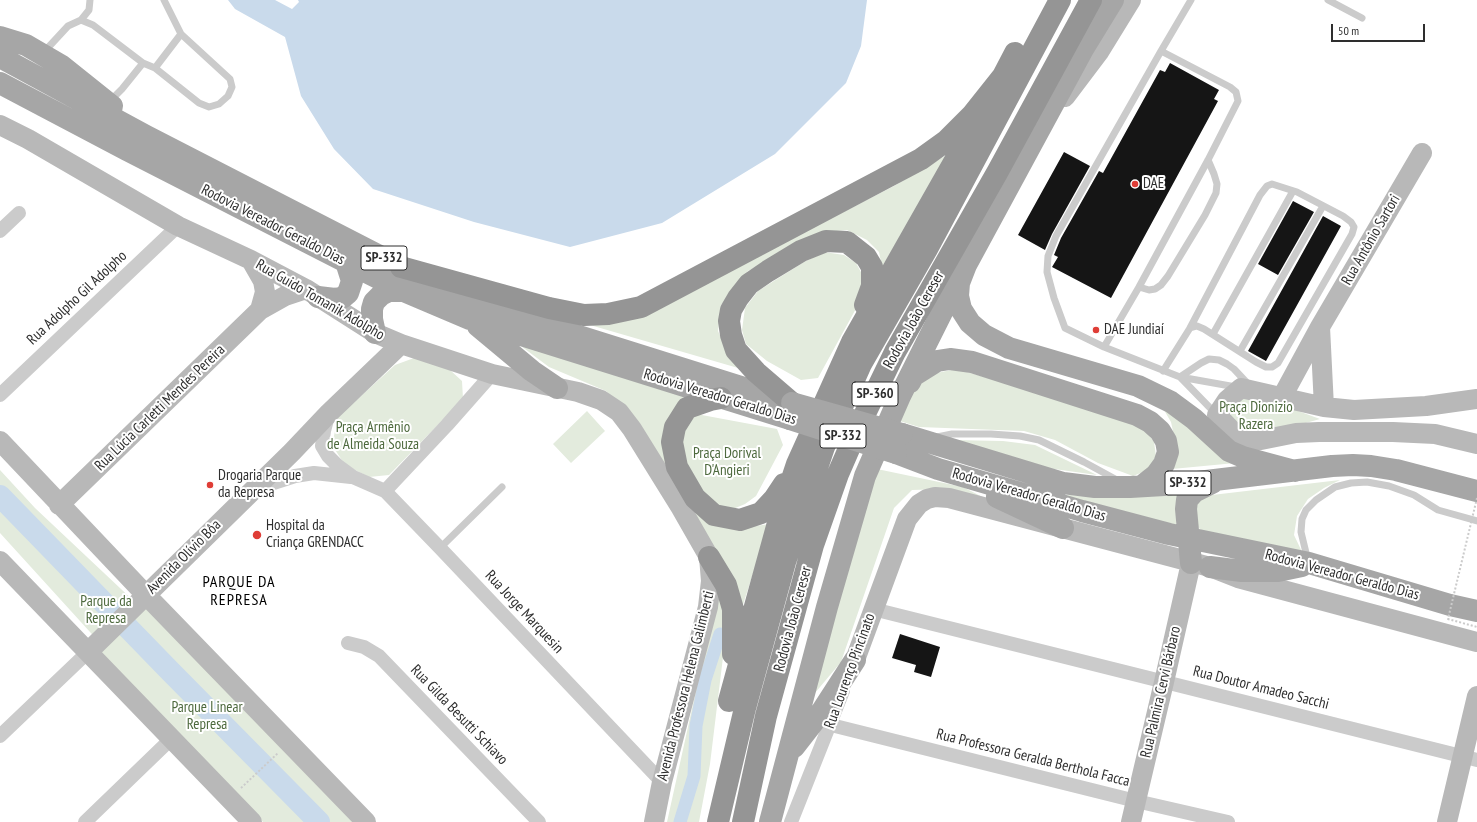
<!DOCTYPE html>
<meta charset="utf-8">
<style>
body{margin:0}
#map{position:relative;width:1477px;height:822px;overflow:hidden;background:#fff;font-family:"PT Sans Narrow",sans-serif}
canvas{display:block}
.scale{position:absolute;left:1331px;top:24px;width:94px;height:18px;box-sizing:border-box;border:2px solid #2e2e2e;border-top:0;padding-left:5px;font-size:12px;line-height:14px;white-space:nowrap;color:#2e2e2e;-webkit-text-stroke:3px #fff;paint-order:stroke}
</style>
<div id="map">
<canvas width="1477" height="822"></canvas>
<div class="scale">50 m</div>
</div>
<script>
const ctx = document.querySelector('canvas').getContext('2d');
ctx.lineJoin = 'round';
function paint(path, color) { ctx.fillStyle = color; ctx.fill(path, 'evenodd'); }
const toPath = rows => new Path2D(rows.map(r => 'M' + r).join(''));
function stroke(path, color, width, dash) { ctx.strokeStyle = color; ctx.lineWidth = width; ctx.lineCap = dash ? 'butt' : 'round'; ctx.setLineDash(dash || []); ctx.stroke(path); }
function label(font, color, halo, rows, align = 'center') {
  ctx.font = font + ' "PT Sans Narrow",sans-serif'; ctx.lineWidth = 4; ctx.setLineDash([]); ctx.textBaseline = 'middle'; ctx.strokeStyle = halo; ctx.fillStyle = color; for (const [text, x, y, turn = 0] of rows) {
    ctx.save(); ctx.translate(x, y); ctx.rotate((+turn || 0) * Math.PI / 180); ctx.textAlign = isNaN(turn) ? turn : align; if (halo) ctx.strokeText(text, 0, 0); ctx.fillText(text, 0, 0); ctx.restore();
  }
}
paint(toPath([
 [950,153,882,267,879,252,867,240,847,230,826,232,748,271,721,305,718,331,728,353,745,370,590,325,697,287,894,186],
 [824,252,844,255,856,263,862,274,864,294,818,378,801,380,767,361,746,344,742,330,745,308,758,291,804,262],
 [521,346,686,394,670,415,668,463,737,529,769,524,740,614,631,417,606,391,549,367],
 [414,358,450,370,462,381,463,399,389,475,369,477,345,465,332,445,338,417,395,365],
 [956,369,1124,416,1146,431,1154,442,1156,456,1148,470,1133,476,1098,463,1055,440,1024,431,919,427,890,418,927,375],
 [1257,396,1320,419,1259,436,1243,435,1230,418,1232,407,1242,398],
 [1157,398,1246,462,1172,469,1176,445,1171,422],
 [587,411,605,431,571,463,553,444],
 [691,413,777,429,783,445,756,496,745,504,733,509,719,509,695,488,676,438],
 [953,440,1003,441,1035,445,1097,475,1047,468],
 [877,469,963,487,1002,507,944,489,912,490,894,508,841,662,799,712],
 [0,470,35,508,138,605,144,599,365,822,263,822,206,763,91,651,100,643,0,533],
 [1340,480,1324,488,1308,499,1297,516,1294,535,1303,554,1204,533,1194,523,1194,509,1200,500,1212,495],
 [1187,491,1178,504,1176,517,1177,529,1054,494,1123,498],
 [718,591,728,616,710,764,699,822,667,822]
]), '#e3ebdd');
paint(toPath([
 [228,0,275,0,292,9,299,2,298,0,867,0,861,46,846,83,775,154,662,223,570,247,474,222,373,189,334,149,301,96,285,37,235,9]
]), '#c9daeb');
stroke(toPath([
 [680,822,694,776,696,726,705,680,720,634]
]), '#c9daeb', 13);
stroke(toPath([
 [0,496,169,670,319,822]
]), '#c9daeb', 22);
paint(toPath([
 [1170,63,1219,90,1214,99,1218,101,1111,298,1052,267,1058,257,1054,255,1061,238,1099,171,1103,173,1160,70,1165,72],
 [1064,152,1090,166,1052,234,1045,250,1018,235],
 [1293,201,1314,212,1278,275,1258,264],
 [1323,216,1341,226,1266,361,1248,351],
 [900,634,940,647,931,677,914,672,916,665,892,658]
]), '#151515');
stroke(toPath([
 [241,788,278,753]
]), '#cbcbcb', 2, [2, 2]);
stroke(toPath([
 [1328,0,1362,18],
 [81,20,89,10,90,0],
 [1161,51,1056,236,1048,256,1047,272,1054,298,1065,328,1104,347,1180,377,1236,387],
 [43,53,68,26,81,20,93,25,143,63,155,68,181,34,164,0],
 [155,68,199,103,209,107,219,104,228,96,232,87,230,79,181,34],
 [110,101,122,89,143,63],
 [1139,287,1149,290,1155,289,1161,285,1168,276,1205,215,1216,193,1217,184,1214,174,1208,160],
 [1213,334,1293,191],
 [1104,347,1139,287,1208,160,1238,101,1236,92,1230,87,1161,51,1191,0],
 [1240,351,1323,206],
 [1163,371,1190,328,1260,195,1267,186,1272,184,1297,192,1343,216,1351,222,1354,227,1352,234,1278,363,1272,367,1266,367,1256,362,1204,329,1197,326,1190,328],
 [1180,377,1201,363,1209,359,1219,360,1227,364,1234,369,1249,385],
 [1180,377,1216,414],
 [937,437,952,434,991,434,1020,436,1039,440,1084,462,1117,480],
 [440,548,502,487],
 [1308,561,1301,532,1302,519,1306,510,1316,500,1335,487,1351,483,1367,482,1389,486,1414,495,1438,510,1477,521]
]), '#cbcbcb', 7);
stroke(toPath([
 [0,231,19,213],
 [0,395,178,226],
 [328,416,324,431,322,446,328,456,338,466,353,477,385,491,440,548,662,782],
 [258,488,295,476,314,473,351,477],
 [385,491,447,425,492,374],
 [873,609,1477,760],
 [348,643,364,647,379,656,539,822],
 [831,725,1136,801,1228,822],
 [0,736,88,652],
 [85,822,171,739],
 [791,822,843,691]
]), '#cbcbcb', 14);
stroke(toPath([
 [1065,97,1099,52,1131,0],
 [0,125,28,139,178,226,251,260,306,289,375,333,401,344,492,374,578,392,601,400,619,412,632,429,681,508,709,557,711,581,708,607,662,782,654,822],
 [251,260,263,281,265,292,260,310],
 [1320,327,1324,407],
 [1282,397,1320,327,1422,153],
 [1477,399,1426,406,1354,410,1324,407,1241,388,1227,400,1217,415,1237,436,1245,439,1256,441,1296,433,1319,432,1393,432,1435,434,1477,444],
 [0,441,146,595,366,822],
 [59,505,260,310,285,296,306,289],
 [0,561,252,822],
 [88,652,292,452,329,413,401,344],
 [855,660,907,519,919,504,927,499,935,497,949,498,1210,567,1238,578,1477,642],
 [1131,822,1164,682,1191,563],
 [1447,822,1477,696]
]), '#b8b8b8', 20);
stroke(toPath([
 [1113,0,1083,49,966,265,959,283,958,296,961,309,970,323,984,335,1009,348,1138,386,1171,402,1194,419,1229,451,1243,457,1295,471],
 [0,37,26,45,62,66,112,106],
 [0,57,146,136,401,267,474,301,534,322,792,403],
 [0,83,127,150,346,262,404,291,470,319,790,419],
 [318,297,335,299,342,298,348,293,352,281,346,262],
 [478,326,532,371,557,388],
 [375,333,372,319,372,309,374,302,381,295,389,291,404,291],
 [910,382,913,376,937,361,950,359,972,362,1137,415,1150,422,1160,431,1166,441,1168,452,1164,464,1156,475,1142,486],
 [902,434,1063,483,1095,487,1130,487,1181,484,1332,466,1353,465,1371,466,1396,470,1477,491],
 [896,453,938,469,1082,511,1169,534,1309,563,1450,605,1477,611],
 [997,497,1063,528],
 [1191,563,1186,509,1187,500,1194,492,1212,483],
 [1210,567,1242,571,1278,571,1302,566],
 [794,747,822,711,855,660],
 [770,822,827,607,865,476,900,396,958,280]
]), '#a6a6a6', 22);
stroke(toPath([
 [401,267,549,308,584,315,608,314,641,307,921,159,946,141,972,115,1003,76,1015,53],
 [721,398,710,400,687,408,675,427,672,442,677,467,695,498,714,515,740,520,761,513,774,499,784,484],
 [792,403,756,372,736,350,731,335,729,321,731,310,738,298,749,284,768,271,801,251,826,241,847,242,866,257,872,267,872,286,865,305],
 [709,557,726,585,733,609,733,654],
 [729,701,781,512,797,464,852,342,978,120],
 [718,822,745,708,785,562,824,447,861,364,927,249,1060,0],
 [743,822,766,716,813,545,838,474,858,428,895,352,998,171,1091,0]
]), '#959595', 22);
stroke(toPath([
 [1477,498,1448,619,1477,627]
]), '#cbcbcb', 2, [2, 2]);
stroke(toPath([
 [792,403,902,434],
 [790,419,896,453]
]), '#a6a6a6', 22);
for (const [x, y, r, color] of [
 [1135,184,4,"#df3d36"],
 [1096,330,4,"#df3d36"],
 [210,485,4,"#df3d36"],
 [257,535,5,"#df3d36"]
]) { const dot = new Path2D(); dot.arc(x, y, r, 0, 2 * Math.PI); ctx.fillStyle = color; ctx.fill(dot); stroke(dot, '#fff', 1.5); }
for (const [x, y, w] of [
 [384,258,46],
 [875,394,46],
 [843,436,46],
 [1188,483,46]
]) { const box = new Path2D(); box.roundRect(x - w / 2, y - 12, w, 24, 3); ctx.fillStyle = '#fff'; ctx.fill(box); stroke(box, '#2e2e2e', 1); }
label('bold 14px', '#2e2e2e', null, [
 ["SP-332",384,258],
 ["SP-360",875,394],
 ["SP-332",843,436],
 ["SP-332",1188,483]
]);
label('15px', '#2e2e2e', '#fff', [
 ["DAE",1143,184],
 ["DAE Jundiaí",1104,330],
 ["Drogaria Parque",218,476],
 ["da Represa",218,493],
 ["Hospital da",266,526],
 ["Criança GRENDACC",266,543]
], 'left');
label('15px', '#2e2e2e', '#fff', [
 ["Rodovia Vereador Geraldo Dias",273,225,27],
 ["Rua Antônio Sartori",1371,240,-60],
 ["Rua Adolpho Gil Adolpho",77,298,-43],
 ["Rua Guido Tomanik Adolpho",320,300,30],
 ["Rodovia João Cereser",914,320,-61],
 ["Rodovia Vereador Geraldo Dias",720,397,17],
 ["Rua Lúcia Carletti Mendes Pereira",160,408,-44],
 ["Rodovia Vereador Geraldo Dias",1029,495,16],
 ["Avenida Olívio Bôa",184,557,-45],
 ["Rodovia Vereador Geraldo Dias",1342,575,15],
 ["Rua Jorge Marquesin",524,612,47],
 ["Rodovia João Cereser",793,619,-75],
 ["Rua Lourenço Pincinato",850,671,-70],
 ["Avenida Professora Helena Galimberti",686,686,-76],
 ["Rua Doutor Amadeo Sacchi",1261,688,14],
 ["Rua Palmira Cervi Bárbaro",1161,692,-77],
 ["Rua Gilda Besutti Schiavo",459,715,46],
 ["Rua Professora Geralda Berthola Facca",1033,758,14]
]);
label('15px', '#4d693d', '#fff', [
 ["Praça Dionizio",1256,408],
 ["Razera",1256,425],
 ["Praça Armênio",373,428],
 ["de Almeida Souza",373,445],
 ["Praça Dorival",727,454],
 ["D'Angieri",727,471],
 ["Parque da",106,602],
 ["Represa",106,619],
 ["Parque Linear",207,708],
 ["Represa",207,725]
]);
ctx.letterSpacing = '1px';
label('16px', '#000', '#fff', [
 ["PARQUE DA",239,582],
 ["REPRESA",239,600]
]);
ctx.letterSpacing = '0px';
</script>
